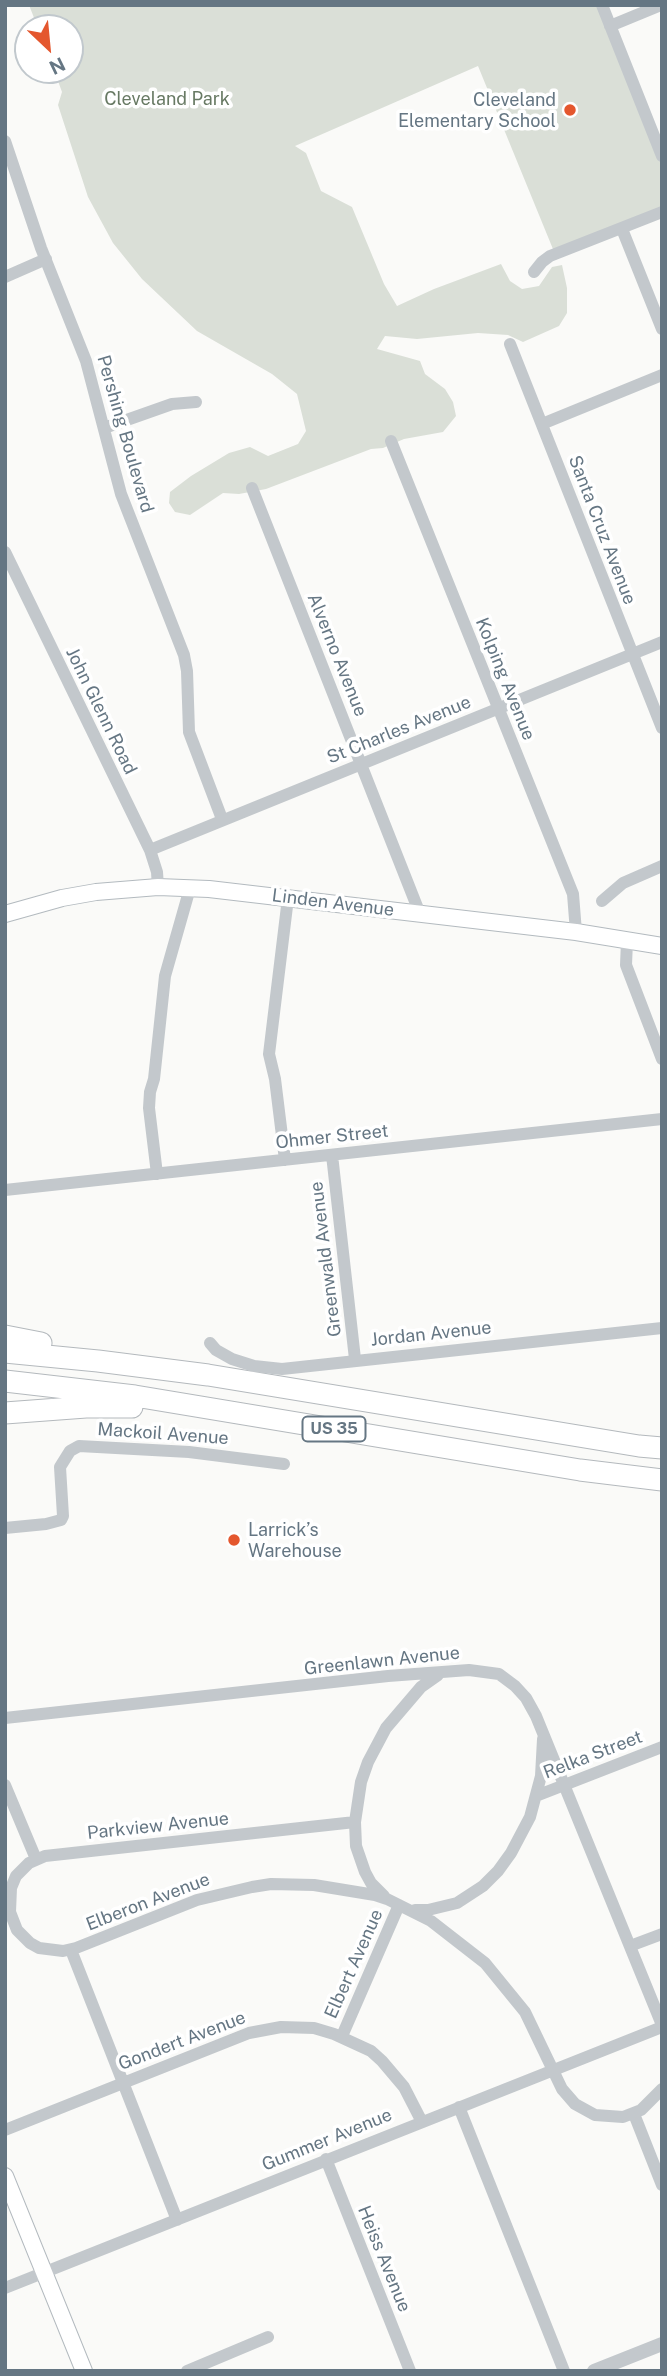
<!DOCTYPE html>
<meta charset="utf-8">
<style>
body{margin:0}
#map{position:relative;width:667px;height:2376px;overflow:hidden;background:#fafaf8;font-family:"Public Sans",sans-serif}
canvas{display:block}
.frame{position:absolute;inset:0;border:7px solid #657683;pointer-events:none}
.north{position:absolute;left:14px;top:14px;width:70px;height:70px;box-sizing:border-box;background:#fff;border:2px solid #c1c8cd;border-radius:50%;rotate:154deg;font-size:19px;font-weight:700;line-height:28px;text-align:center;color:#657683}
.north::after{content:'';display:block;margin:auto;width:24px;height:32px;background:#e4572e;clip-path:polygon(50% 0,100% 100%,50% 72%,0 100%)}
</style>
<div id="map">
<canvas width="667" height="2376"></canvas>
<div class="frame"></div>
<div class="north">N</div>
</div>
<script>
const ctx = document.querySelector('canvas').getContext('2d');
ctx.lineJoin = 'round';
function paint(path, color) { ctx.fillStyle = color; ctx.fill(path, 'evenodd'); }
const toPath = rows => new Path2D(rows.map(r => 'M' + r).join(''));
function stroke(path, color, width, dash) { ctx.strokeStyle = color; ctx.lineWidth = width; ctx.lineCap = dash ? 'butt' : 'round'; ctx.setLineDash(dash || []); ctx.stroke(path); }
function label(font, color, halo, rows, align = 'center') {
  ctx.font = font + ' "Public Sans",sans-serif'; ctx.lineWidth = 7; ctx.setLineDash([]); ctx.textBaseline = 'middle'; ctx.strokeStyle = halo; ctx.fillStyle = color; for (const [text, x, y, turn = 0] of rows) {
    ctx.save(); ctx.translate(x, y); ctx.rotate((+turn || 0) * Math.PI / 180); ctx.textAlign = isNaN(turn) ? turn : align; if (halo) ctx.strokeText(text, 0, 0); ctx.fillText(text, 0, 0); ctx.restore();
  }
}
paint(toPath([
 [29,5,602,5,662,156,662,212,555,254,478,66,295,146,306,153,321,191,352,207,384,284,397,306,434,289,501,264,510,281,522,289,539,286,552,267,562,265,567,288,567,313,559,326,523,342,508,335,478,333,417,339,385,336,377,349,420,361,425,374,445,389,453,402,456,416,443,432,404,439,383,448,371,449,266,489,239,494,223,493,190,515,175,512,169,503,170,492,191,476,229,453,250,447,268,456,298,444,306,431,297,394,272,374,197,331,142,279,113,243,88,197,58,105,62,92,54,70,70,70,70,28,38,28]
]), '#dadfd7');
const secondary = toPath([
 [5,914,62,898,96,892,158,887,209,889,576,932,662,946],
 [5,2176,84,2371]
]);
const motorway = toPath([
 [5,1336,41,1343],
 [5,1352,98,1361,208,1375,639,1446,662,1448],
 [5,1381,135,1396,580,1470,662,1480],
 [5,1413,86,1407,132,1407]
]);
stroke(secondary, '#b3babf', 18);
stroke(motorway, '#b4b9bd', 23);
stroke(toPath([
 [602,5,662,156],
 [610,26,661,5],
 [5,141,41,248,86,361,121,494,184,655,187,671,189,732,222,819],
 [622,229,662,329],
 [534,272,542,262,550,256,662,212],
 [5,277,46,259],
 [510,344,662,728],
 [542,424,662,375],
 [104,428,172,404,196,402],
 [391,441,573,894,576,932],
 [252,488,420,914],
 [5,552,150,850,157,872,158,887],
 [150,850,662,642],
 [602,901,623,883,662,866],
 [627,941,626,965,662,1059],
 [332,1155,355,1359],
 [285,1160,275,1079,269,1054,288,898],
 [157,1174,149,1108,150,1092,154,1079,165,976,190,888],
 [5,1190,662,1119],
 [210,1343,216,1350,232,1359,254,1366,282,1369,662,1328],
 [5,1528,46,1524,61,1520,63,1516,60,1467,70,1451,79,1446,189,1452,284,1464],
 [5,1718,388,1676,469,1670,499,1674,515,1686,526,1698,536,1716,662,2025],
 [5,1785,36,1859],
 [536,1796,662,1747],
 [355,1822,45,1856,29,1863,16,1876,11,1888,10,1912,17,1930,30,1943,39,1948,63,1951,76,1948,197,1900,252,1887,271,1884,314,1885,375,1895,387,1899,431,1921,485,1963,525,2012,562,2089,575,2104,595,2115,623,2117,641,2110,662,2089],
 [384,1896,371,1883,365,1872,356,1846,355,1822,361,1782,368,1762,386,1728,421,1687,438,1675],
 [415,1910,428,1910,457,1903,483,1886,498,1871,511,1853,530,1817,541,1776,543,1739],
 [630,1946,662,1934],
 [71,1950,177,2220],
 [342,2036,399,1905],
 [459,2107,564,2371],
 [634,2114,662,2185],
 [5,2130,249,2033,281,2027,314,2028,334,2034,371,2051,382,2061,404,2087,422,2122],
 [326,2159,410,2371],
 [5,2288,662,2027],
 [187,2371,268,2337]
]), '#c3c8cc', 12);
stroke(toPath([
 [594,2371,662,2344]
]), '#c3c8cc', 14);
stroke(secondary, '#fff', 16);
stroke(motorway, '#fff', 21);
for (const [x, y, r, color] of [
 [570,110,7,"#e4572e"],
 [234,1540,7,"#e4572e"]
]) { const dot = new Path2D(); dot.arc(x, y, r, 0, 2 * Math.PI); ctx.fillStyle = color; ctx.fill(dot); stroke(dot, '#fff', 2.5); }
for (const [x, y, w] of [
 [334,1429,63]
]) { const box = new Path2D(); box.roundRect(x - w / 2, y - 12.5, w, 25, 5); ctx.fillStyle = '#fff'; ctx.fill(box); stroke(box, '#657683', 2); }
label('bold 16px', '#657683', null, [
 ["US 35",334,1429]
]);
label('18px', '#687a64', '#fff', [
 ["Cleveland Park",167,99]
]);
label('18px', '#657683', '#fff', [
 ["Cleveland",556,100],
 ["Elementary School",556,121],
 ["Larrick’s",248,1530,"left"],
 ["Warehouse",248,1551,"left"]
], 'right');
label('18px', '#657683', '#fff', [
 ["Pershing Boulevard",125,434,74],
 ["Santa Cruz Avenue",602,530,69],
 ["Alverno Avenue",337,655,68],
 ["Kolping Avenue",505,679,68],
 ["John Glenn Road",101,711,64],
 ["St Charles Avenue",399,730,-22],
 ["Linden Avenue",333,903,7],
 ["Ohmer Street",332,1137,-6],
 ["Greenwald Avenue",326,1259,-97],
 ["Jordan Avenue",431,1334,-6],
 ["Mackoil Avenue",163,1434,4],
 ["Greenlawn Avenue",382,1661,-6],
 ["Relka Street",593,1755,-21],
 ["Parkview Avenue",158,1826,-6],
 ["Elberon Avenue",148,1902,-21],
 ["Elbert Avenue",354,1964,-66],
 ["Gondert Avenue",182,2041,-21],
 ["Gummer Avenue",327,2140,-22],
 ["Heiss Avenue",384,2259,68]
]);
</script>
